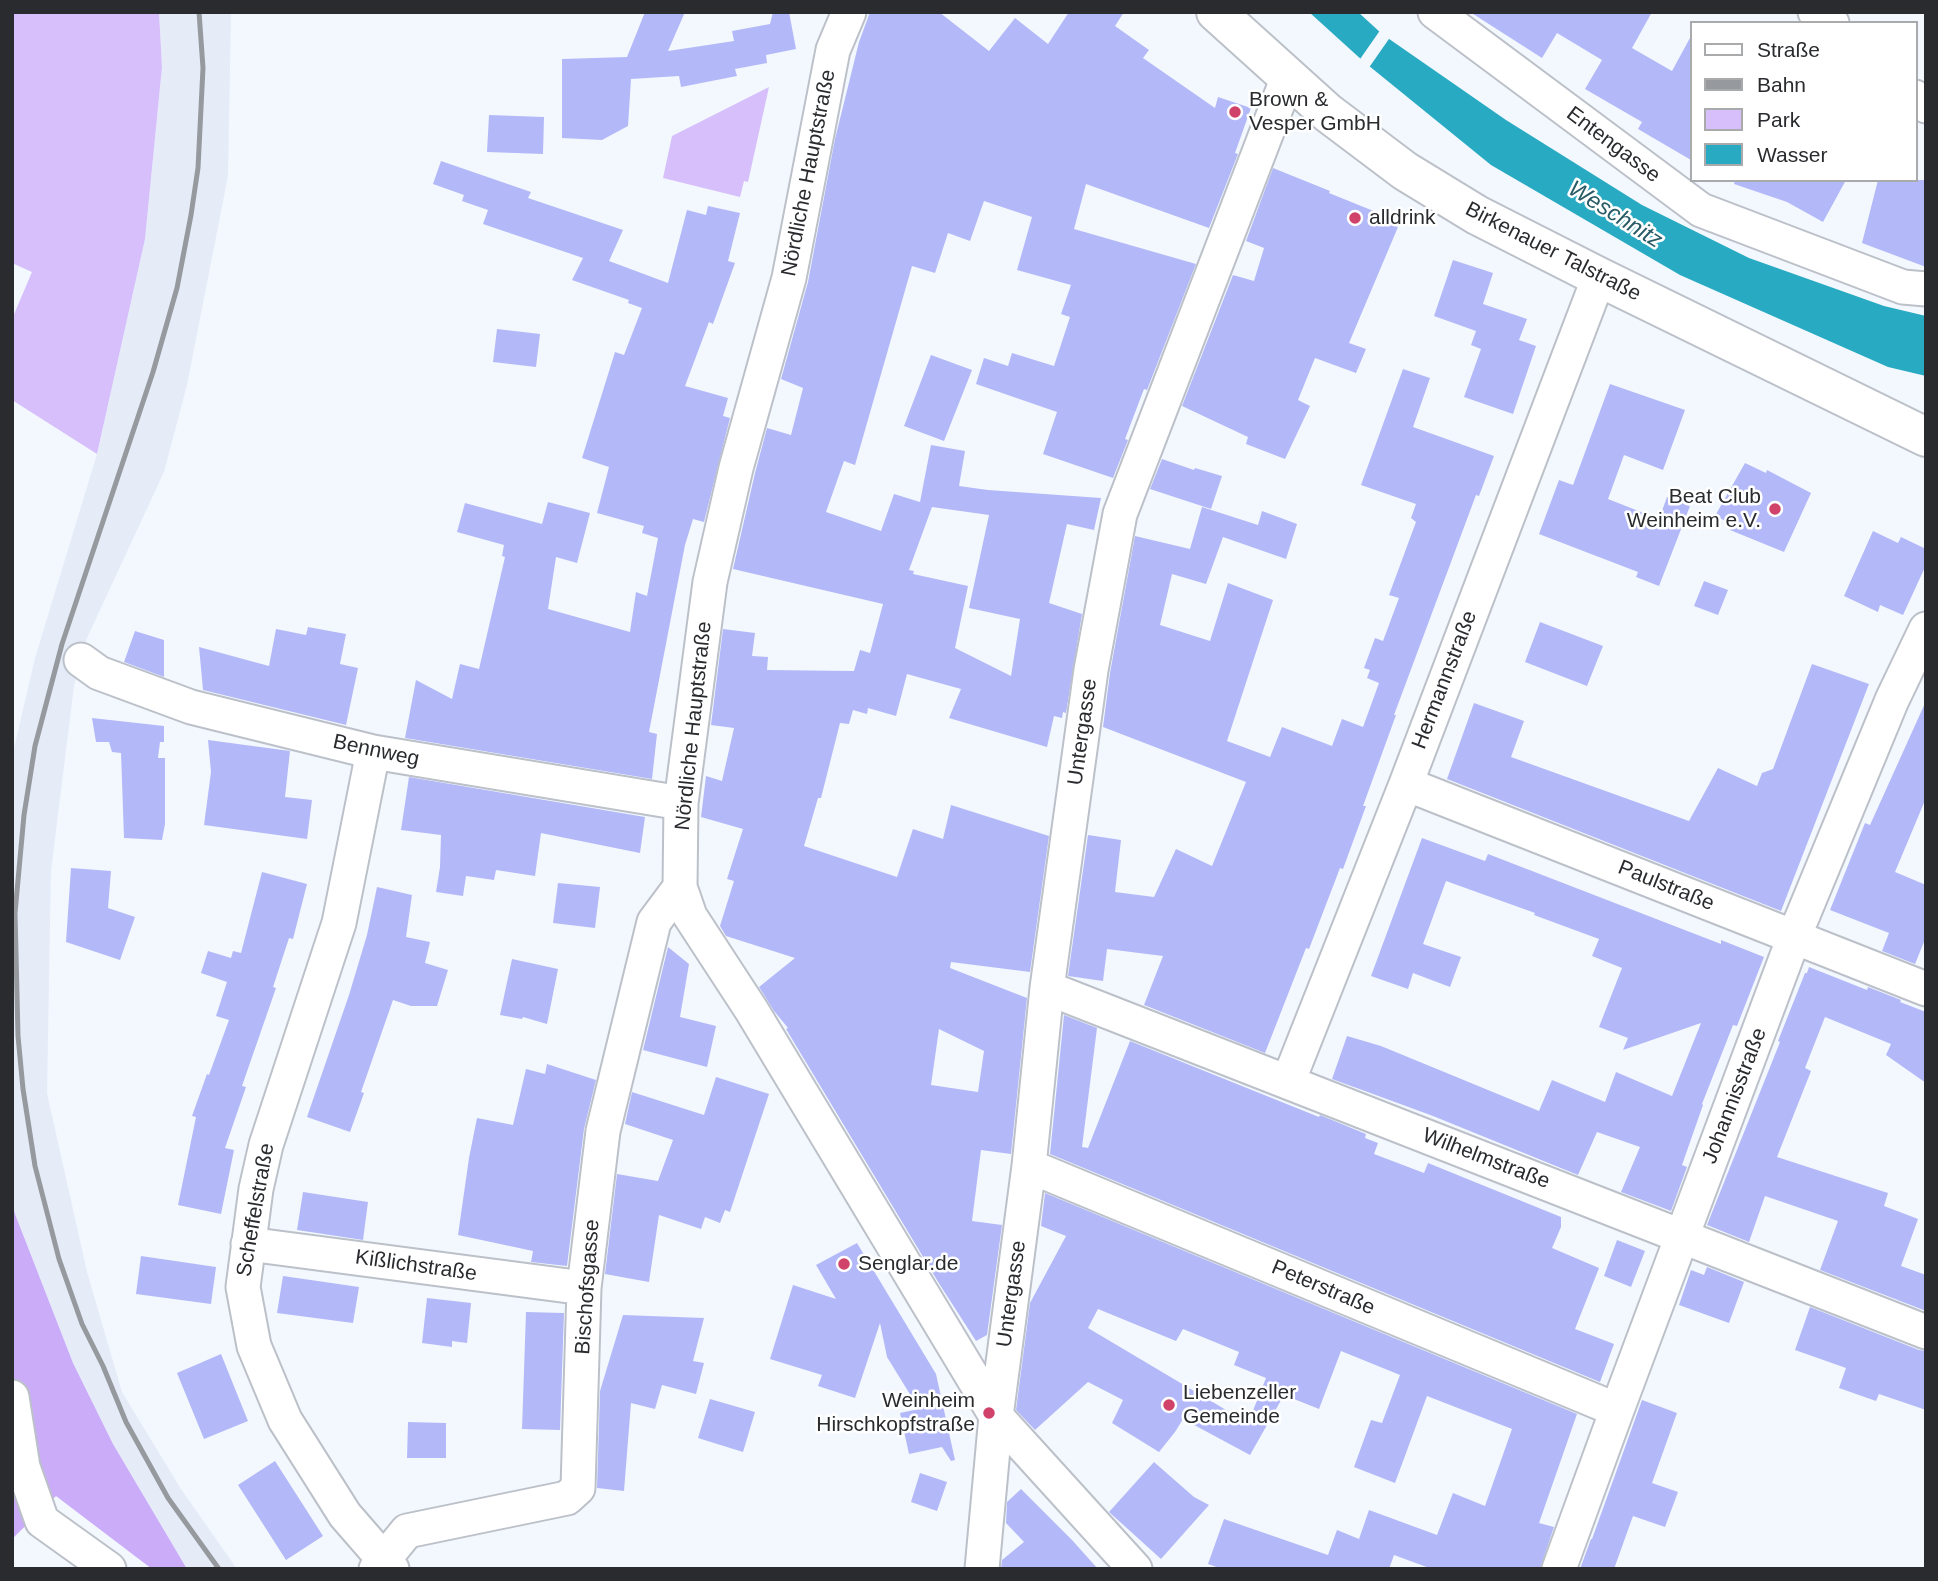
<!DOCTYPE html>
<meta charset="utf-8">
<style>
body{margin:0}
#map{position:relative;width:1938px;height:1581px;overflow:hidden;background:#f3f8fe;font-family:Helvetica,sans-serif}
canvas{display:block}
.frame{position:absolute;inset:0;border:14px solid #292b2e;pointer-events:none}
.legend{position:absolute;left:1690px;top:21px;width:228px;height:161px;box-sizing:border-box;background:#fff;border:2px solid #a9aaab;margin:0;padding:9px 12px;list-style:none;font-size:21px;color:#292b2e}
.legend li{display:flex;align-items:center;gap:14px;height:35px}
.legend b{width:35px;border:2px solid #a9aaab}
</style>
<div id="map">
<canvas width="1938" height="1581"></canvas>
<div class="frame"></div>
<ul class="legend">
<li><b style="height:9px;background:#fff"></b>Straße</li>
<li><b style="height:9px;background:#969a9f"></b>Bahn</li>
<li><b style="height:19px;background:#d6bffb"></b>Park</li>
<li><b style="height:19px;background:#28aac3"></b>Wasser</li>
</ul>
</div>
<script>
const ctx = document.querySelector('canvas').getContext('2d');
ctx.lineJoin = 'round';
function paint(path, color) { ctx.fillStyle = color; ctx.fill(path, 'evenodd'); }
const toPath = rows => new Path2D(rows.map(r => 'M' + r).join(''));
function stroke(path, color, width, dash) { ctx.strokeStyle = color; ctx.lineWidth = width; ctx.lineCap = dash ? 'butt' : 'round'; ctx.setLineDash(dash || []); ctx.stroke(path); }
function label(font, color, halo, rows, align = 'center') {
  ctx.font = font + ' Helvetica,sans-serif'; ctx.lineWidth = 5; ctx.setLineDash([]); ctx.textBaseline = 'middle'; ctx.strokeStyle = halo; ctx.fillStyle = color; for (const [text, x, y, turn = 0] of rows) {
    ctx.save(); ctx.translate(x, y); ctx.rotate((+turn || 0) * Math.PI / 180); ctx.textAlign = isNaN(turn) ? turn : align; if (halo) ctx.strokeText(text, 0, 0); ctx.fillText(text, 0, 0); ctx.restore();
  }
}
paint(toPath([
 [159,12,231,12,228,176,187,385,164,472,87,638,74,686,51,871,47,1093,87,1272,122,1392,181,1489,237,1569,187,1569,113,1444,73,1363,15,1214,12,1202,12,757,35,658,97,454,145,239,162,67]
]), '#e5ecf8');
paint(toPath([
 [12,12,159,12,162,67,145,239,97,454,12,400,12,319,32,272,12,263],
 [769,87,748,182,744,181,740,197,663,178,672,136]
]), '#d6bffb');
paint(toPath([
 [12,1202,15,1214,73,1363,113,1444,187,1569,152,1569,56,1496,12,1539]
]), '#caacf9');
paint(toPath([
 [1309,12,1358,12,1382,34,1506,120,1642,205,1749,258,1884,306,1926,316,1926,376,1888,367,1680,275,1491,165,1363,61]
]), '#28aac3');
paint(toPath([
 [1381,29,1391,36,1368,69,1358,62]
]), '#f3f8fe');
paint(toPath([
 [645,12,685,12,668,51,734,41,732,31,770,24,773,12,789,12,796,49,766,55,767,63,735,69,737,76,681,87,679,76,631,79,628,126,602,140,562,138,562,59,627,57],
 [870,12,939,12,989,51,1015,18,1048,44,1069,12,1124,12,1115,26,1149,50,1143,58,1215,108,1218,97,1251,108,1235,153,1238,154,1209,228,1086,184,1074,229,1196,264,1147,390,1144,389,1125,439,1128,440,1113,478,1043,454,1057,412,976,384,984,358,1008,366,1012,353,1054,366,1070,317,1061,314,1071,285,1017,270,1032,217,984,201,970,241,948,233,935,273,912,266,855,465,844,461,826,512,881,531,894,494,920,502,931,445,965,451,959,486,988,490,1101,498,1094,530,1067,524,1049,603,1082,614,1066,713,1063,712,1062,718,1054,716,1047,747,949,718,961,689,907,674,896,716,868,708,867,714,853,710,849,724,840,723,821,798,818,798,804,846,897,877,913,829,943,839,951,805,1049,836,1030,972,951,962,950,968,1027,998,1011,1154,981,1150,972,1221,1002,1225,987,1335,976,1341,940,1285,786,1029,788,1028,774,1011,759,987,795,958,726,936,720,926,734,881,727,879,743,829,701,817,706,776,722,781,734,728,711,725,723,629,755,633,752,656,768,657,767,670,854,671,860,650,870,653,883,604,733,569,755,473,767,428,791,435,803,388,781,379,808,282,835,139,859,42],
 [932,507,989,515,969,608,1020,619,1011,676,955,648,968,586,913,574,914,571,909,570],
 [939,1029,984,1051,978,1092,931,1085],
 [1470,12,1652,12,1632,48,1672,71,1691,36,1691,160,1638,129,1642,122,1585,89,1602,60,1557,33,1542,58],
 [489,115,544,117,543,154,487,152],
 [441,161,531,192,528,198,623,230,609,261,668,283,687,210,706,215,708,206,740,213,728,261,735,263,713,324,709,322,685,386,728,398,723,416,730,418,704,522,693,519,685,545,649,732,657,734,652,779,405,738,416,680,452,699,460,664,479,669,505,557,502,556,504,545,457,532,465,503,542,524,548,502,590,513,577,563,556,557,548,609,630,632,636,592,647,596,658,538,642,533,644,526,597,513,609,467,582,458,615,352,624,355,642,308,628,303,629,300,572,280,583,258,483,224,488,210,462,201,464,195,433,184],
 [1273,168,1330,191,1329,193,1376,212,1374,217,1398,227,1349,343,1366,349,1356,373,1315,358,1298,400,1310,406,1285,459,1246,444,1248,437,1182,406,1233,275,1254,281,1264,248,1246,241],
 [1735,180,1846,180,1823,222,1787,202,1734,184],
 [1878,180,1926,180,1926,267,1862,243],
 [1453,260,1493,273,1483,304,1527,319,1519,340,1536,346,1513,414,1464,397,1481,349,1471,345,1476,331,1434,316],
 [497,329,540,334,536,367,493,362],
 [931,355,972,370,944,441,904,426],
 [1403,369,1430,378,1413,427,1494,456,1479,496,1476,495,1394,715,1396,715,1363,806,1366,806,1343,869,1340,868,1309,949,1306,948,1265,1053,1144,1005,1163,956,1107,949,1103,981,1068,976,1088,835,1121,840,1115,892,1154,897,1176,849,1212,866,1246,782,1103,727,1110,673,1135,536,1190,549,1202,507,1258,525,1262,511,1297,524,1286,559,1223,537,1206,584,1172,574,1160,625,1210,641,1228,583,1273,600,1227,741,1270,757,1282,727,1332,746,1342,719,1363,727,1379,683,1367,678,1370,670,1364,668,1375,638,1383,641,1399,598,1389,595,1416,522,1411,518,1416,504,1361,485],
 [1610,384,1685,410,1663,470,1624,455,1608,499,1659,519,1667,497,1690,506,1659,586,1636,577,1638,572,1539,534,1559,480,1573,485],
 [1162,459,1194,470,1195,468,1222,476,1211,509,1150,489],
 [1745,463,1766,473,1767,470,1811,493,1784,552,1730,530,1732,524,1715,516],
 [1873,531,1898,543,1901,537,1926,549,1926,565,1903,615,1880,605,1878,612,1844,596],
 [1704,581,1728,590,1718,615,1694,606],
 [1540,622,1603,646,1587,686,1525,662],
 [308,627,346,634,340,664,358,668,346,725,203,690,199,647,269,666,276,629,306,635],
 [135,631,164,640,164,677,124,662],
 [1812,664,1869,684,1781,911,1447,779,1474,703,1524,721,1511,757,1689,821,1718,768,1757,786,1762,773,1773,769],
 [1926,701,1926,798,1895,872,1926,885,1926,937,1915,964,1882,951,1889,933,1830,910,1865,823,1870,825],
 [92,718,164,726,164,742,160,742,158,758,165,758,165,824,162,840,124,838,121,753,112,752,109,742,96,742],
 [208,740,290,751,285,797,312,800,307,839,204,825,211,772],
 [409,777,645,817,640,853,541,833,535,876,496,870,494,880,466,876,463,896,436,892,440,867,441,835,401,830],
 [1422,838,1485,861,1488,854,1721,944,1721,940,1764,957,1737,1026,1733,1025,1702,1104,1703,1105,1682,1165,1687,1167,1671,1211,1621,1192,1640,1147,1597,1132,1578,1175,1433,1116,1332,1079,1347,1036,1381,1046,1539,1111,1552,1080,1605,1102,1616,1072,1672,1096,1701,1023,1623,1050,1628,1038,1599,1027,1622,968,1592,956,1599,939,1534,915,1535,913,1446,881,1423,944,1461,957,1450,987,1413,973,1408,989,1371,976],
 [71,868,111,871,108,908,135,917,120,960,66,942],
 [262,872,307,884,293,939,289,938,273,987,276,988,242,1086,246,1087,225,1148,234,1150,221,1214,178,1205,196,1117,192,1116,207,1074,209,1075,229,1020,216,1016,227,982,201,973,208,951,231,958,233,951,241,953],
 [558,883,600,887,595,928,553,923],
 [377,887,412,895,406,937,430,942,425,963,448,970,437,1006,411,1006,393,1000,361,1092,364,1093,350,1132,307,1117,349,995,367,935],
 [668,947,689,964,680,1017,716,1026,707,1067,643,1050],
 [512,959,558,969,547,1024,523,1017,522,1019,500,1015],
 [1809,967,1867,990,1868,987,1901,1000,1900,1002,1926,1012,1926,1083,1886,1055,1891,1044,1825,1017,1805,1068,1811,1071,1777,1157,1888,1193,1884,1206,1918,1219,1901,1266,1926,1275,1926,1311,1820,1270,1838,1221,1765,1196,1749,1242,1707,1225,1780,1042,1778,1041,1805,973,1807,973],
 [1064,1015,1097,1028,1082,1147,1088,1148,1130,1041,1319,1117,1320,1115,1366,1134,1365,1138,1378,1143,1374,1154,1424,1173,1428,1163,1561,1217,1561,1227,1552,1248,1599,1268,1575,1329,1614,1344,1600,1382,1050,1154],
 [547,1064,596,1080,584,1129,567,1266,531,1262,533,1251,458,1235,469,1158,477,1118,513,1125,526,1069,545,1074],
 [716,1077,769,1094,730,1212,725,1210,720,1223,705,1217,701,1229,659,1215,649,1282,605,1274,617,1174,658,1181,673,1140,625,1124,632,1092,704,1115],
 [303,1192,368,1202,363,1240,297,1230],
 [1045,1193,1577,1414,1539,1523,1554,1527,1540,1569,1432,1569,1394,1555,1389,1569,1222,1569,1208,1564,1224,1519,1328,1555,1337,1530,1359,1539,1369,1510,1437,1535,1453,1493,1485,1506,1512,1429,1427,1396,1395,1483,1354,1467,1371,1420,1382,1423,1400,1375,1341,1351,1319,1409,1284,1395,1250,1455,1183,1419,1175,1432,1159,1452,1112,1423,1123,1400,1088,1382,1035,1430,1016,1410,1030,1303,1066,1236,1041,1226],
 [1098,1309,1176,1341,1183,1329,1239,1352,1234,1365,1266,1378,1248,1423,1088,1328],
 [1617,1240,1645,1251,1631,1287,1604,1276],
 [857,1243,936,1374,955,1460,951,1461,942,1447,909,1454,900,1413,919,1409,887,1357,880,1323,855,1398,818,1386,822,1375,770,1359,793,1285,836,1299,816,1265],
 [141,1256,216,1267,211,1304,136,1294],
 [1707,1267,1744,1282,1729,1323,1679,1305,1691,1270,1704,1275],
 [283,1276,359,1287,353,1323,277,1313],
 [427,1298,471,1303,467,1343,452,1341,452,1347,422,1343],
 [1810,1307,1919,1350,1926,1351,1926,1410,1879,1394,1876,1401,1839,1388,1846,1368,1795,1350],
 [526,1312,564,1313,560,1430,522,1429],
 [623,1315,704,1318,693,1361,704,1363,696,1394,662,1385,655,1409,631,1403,624,1491,597,1488,600,1391],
 [221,1354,248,1421,204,1439,177,1373],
 [710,1399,755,1412,743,1452,698,1438],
 [1642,1400,1677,1413,1652,1483,1678,1492,1665,1527,1633,1516,1614,1569,1580,1569,1591,1539,1592,1539],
 [408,1422,446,1423,446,1458,407,1458],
 [275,1461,323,1536,286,1560,238,1485],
 [1154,1462,1194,1497,1209,1505,1161,1559,1109,1512],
 [920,1473,947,1482,937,1511,911,1502],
 [1021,1489,1072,1540,1098,1569,1001,1569,1002,1560,1024,1542,1006,1523,1007,1502]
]), '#b3b9f8');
const minor = toPath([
 [849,12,833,50,789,278,736,468,710,582,681,803,680,887,690,916,752,1011,996,1416,1135,1569],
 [1435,12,1701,210,1903,287,1926,289],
 [1815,12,1832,23],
 [1915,97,1926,106],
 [81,660,99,673,191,707,373,752,681,803],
 [373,752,339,923,266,1145,256,1189,243,1287,254,1346,285,1420,345,1515,392,1569],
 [1406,784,1926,989],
 [1047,988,1926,1332],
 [1288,1082,1406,784,1599,277],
 [1029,1166,1617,1410],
 [248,1244,584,1288],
 [12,1397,23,1467,42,1521,109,1569],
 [376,1569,407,1531,567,1498,578,1488,584,1288,603,1131,654,922,680,887],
 [982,1569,996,1416,1029,1166,1047,988,1091,670,1120,514,1288,77],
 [1559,1569,1617,1410,1794,937,1892,700,1926,629]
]);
const secondary = toPath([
 [1216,12,1328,113,1405,171,1477,215,1599,277,1926,437]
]);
stroke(minor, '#bcc1c9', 37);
stroke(secondary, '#bcc1c9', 42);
stroke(minor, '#fff', 33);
stroke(secondary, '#fff', 38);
stroke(toPath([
 [199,12,203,68,198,168,191,215,177,288,153,372,62,644,35,746,24,815,15,913,18,1036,23,1089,35,1166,59,1259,82,1324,103,1366,126,1422,168,1498,219,1569]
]), '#969a9f', 5);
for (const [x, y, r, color] of [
 [1235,112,7,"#d1426a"],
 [1355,218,7,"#d1426a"],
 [1775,509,7,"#d1426a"],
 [844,1264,7,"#d1426a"],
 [1169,1405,7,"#d1426a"],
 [989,1413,7,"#d1426a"]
]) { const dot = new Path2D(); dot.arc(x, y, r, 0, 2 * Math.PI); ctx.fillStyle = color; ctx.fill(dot); stroke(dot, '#fff', 2.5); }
label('21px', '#292b2e', '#fff', [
 ["Brown &",1249,100],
 ["Vesper GmbH",1249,124],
 ["alldrink",1369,218],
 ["Beat Club",1761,497,"right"],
 ["Weinheim e.V.",1761,521,"right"],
 ["Senglar.de",858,1264],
 ["Liebenzeller",1183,1393],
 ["Gemeinde",1183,1417],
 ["Weinheim",975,1401,"right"],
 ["Hirschkopfstraße",975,1425,"right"]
], 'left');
label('21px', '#292b2e', '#fff', [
 ["Entengasse",1613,145,37],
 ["Nördliche Hauptstraße",809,173,-79],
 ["Birkenauer Talstraße",1553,252,27],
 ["Hermannstraße",1445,680,-69],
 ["Nördliche Hauptstraße",694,726,-84],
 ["Untergasse",1083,732,-82],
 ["Bennweg",376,751,12],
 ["Paulstraße",1666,886,22],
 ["Johannisstraße",1735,1096,-69],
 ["Wilhelmstraße",1486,1159,21],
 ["Scheffelstraße",256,1210,-80],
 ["Kißlichstraße",416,1266,8],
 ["Bischofsgasse",588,1287,-86],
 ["Peterstraße",1323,1288,23],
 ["Untergasse",1012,1294,-82]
]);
label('italic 23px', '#295b66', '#fff', [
 ["Weschnitz",1615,215,32]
]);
</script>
